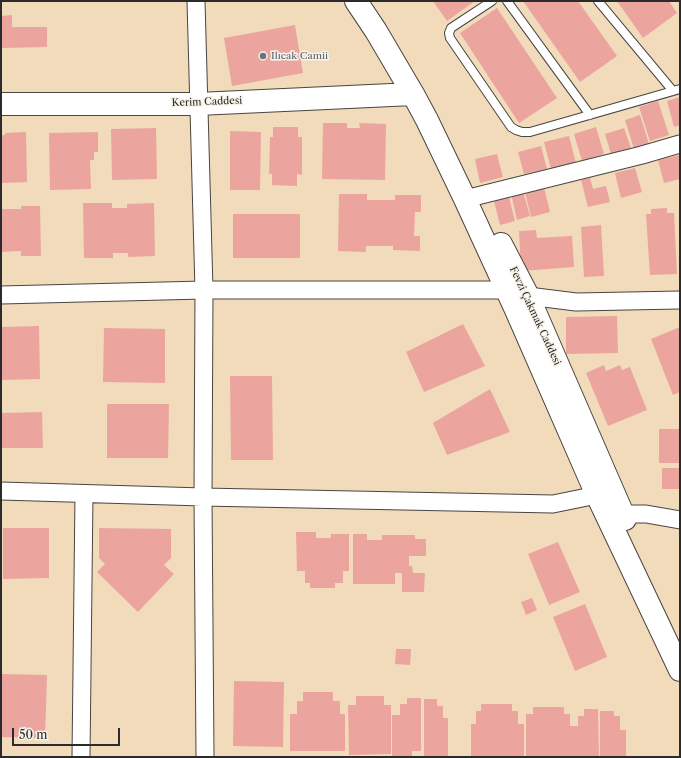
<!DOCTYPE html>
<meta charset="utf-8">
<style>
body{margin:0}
#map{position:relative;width:681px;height:758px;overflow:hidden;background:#f1dbbb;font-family:"Libre Caslon Text",serif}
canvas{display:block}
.frame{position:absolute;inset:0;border:2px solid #2b2b2b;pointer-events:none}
.scale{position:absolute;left:12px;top:728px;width:108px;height:18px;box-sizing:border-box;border:2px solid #2b2b2b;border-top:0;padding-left:5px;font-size:12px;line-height:14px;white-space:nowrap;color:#2b2b2b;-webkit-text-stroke:3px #f7f3e8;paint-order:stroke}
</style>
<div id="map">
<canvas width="681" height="758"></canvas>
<div class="frame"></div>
<div class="scale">50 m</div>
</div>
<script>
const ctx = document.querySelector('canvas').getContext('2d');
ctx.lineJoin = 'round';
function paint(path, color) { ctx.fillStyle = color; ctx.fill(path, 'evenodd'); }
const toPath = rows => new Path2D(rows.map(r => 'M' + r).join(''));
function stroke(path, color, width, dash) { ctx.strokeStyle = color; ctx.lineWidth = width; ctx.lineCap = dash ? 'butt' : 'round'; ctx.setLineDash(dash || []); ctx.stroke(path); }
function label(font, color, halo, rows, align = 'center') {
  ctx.font = font + ' "Libre Caslon Text",serif'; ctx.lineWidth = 3; ctx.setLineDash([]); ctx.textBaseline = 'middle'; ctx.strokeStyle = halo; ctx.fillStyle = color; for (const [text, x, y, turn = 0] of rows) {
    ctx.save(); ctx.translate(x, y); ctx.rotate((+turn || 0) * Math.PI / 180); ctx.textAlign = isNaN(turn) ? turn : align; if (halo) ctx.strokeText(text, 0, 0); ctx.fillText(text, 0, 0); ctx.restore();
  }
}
paint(toPath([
 [433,1,475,1,447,21],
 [523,1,578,1,617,56,580,82],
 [617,1,669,1,677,13,643,38],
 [497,8,557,98,519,123,460,33],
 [12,15,12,27,47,27,47,47,1,48,1,16],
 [295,25,303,73,232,86,224,38],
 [680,97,680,125,674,127,667,101],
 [658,101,669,135,650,141,639,107],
 [640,115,649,144,634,149,625,120],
 [323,123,347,123,347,128,360,128,359,123,386,124,385,180,322,179],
 [273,127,298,127,298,137,302,137,302,175,297,174,297,186,272,185,272,174,269,174,270,137,273,137],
 [596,127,604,154,582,161,574,134],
 [156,128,157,179,112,180,111,129],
 [624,128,631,148,611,154,605,134],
 [230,131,261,132,260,190,230,190],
 [26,132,27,182,1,183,1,135,5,135,5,133],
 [98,132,98,152,94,152,94,160,90,160,91,189,50,190,49,133],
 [569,136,576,163,551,169,544,142],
 [541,146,547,169,524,174,518,152],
 [497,154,503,177,480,183,475,159],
 [679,155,680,160,680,179,664,183,658,160],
 [635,168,642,192,621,198,615,173],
 [590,178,593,189,606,186,610,202,588,207,581,180],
 [544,187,550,212,531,217,525,192],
 [523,191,530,216,517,220,511,194],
 [508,193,515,221,500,225,493,197],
 [339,194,367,194,367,200,395,200,395,195,421,195,421,212,415,212,414,236,420,236,420,251,393,250,393,246,366,246,366,252,338,251],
 [83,203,112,203,112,208,127,208,127,204,154,203,155,256,128,257,128,253,113,253,113,258,84,258],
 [21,206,40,206,41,256,21,256,21,251,1,252,1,209,21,209],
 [667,208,667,213,674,213,677,274,650,275,646,214,651,214,651,209],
 [233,214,300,214,300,258,233,258],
 [601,225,604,276,584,277,581,227],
 [536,230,537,238,572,236,574,267,521,271,519,231],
 [617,316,618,353,566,354,566,317],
 [463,324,485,366,424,392,406,352],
 [39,326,40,379,1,380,1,327],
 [680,327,680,392,673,395,651,339],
 [104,328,165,329,165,383,103,382],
 [604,365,606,371,620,365,622,370,630,367,647,410,608,426,586,373],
 [230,376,272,376,273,460,231,460],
 [490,389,510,432,447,455,433,423],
 [107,404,169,404,168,458,107,458],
 [42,412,43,448,1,448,1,413],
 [659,429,680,429,680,463,659,463],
 [662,468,680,468,680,489,662,489],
 [3,528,49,528,49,578,3,579],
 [99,528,171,529,171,558,164,565,174,574,138,612,97,572,105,564,99,558],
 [296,532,316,532,316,538,331,538,331,534,349,534,349,571,343,571,343,583,335,583,335,588,310,588,310,583,305,583,305,571,297,571],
 [353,534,367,534,367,540,382,540,382,535,415,535,415,539,426,539,426,556,409,556,409,566,412,566,413,573,425,573,424,592,402,592,402,573,395,573,395,584,353,584],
 [558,542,580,592,549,605,528,554],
 [532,598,537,610,526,615,521,602],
 [585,604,607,657,575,671,553,617],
 [396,649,411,649,410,665,395,664],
 [1,674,47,675,45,738,1,737],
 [234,681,284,682,283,747,233,746],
 [303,692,333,692,333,701,340,701,340,714,345,714,345,751,290,751,290,714,297,714,297,701,303,701],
 [356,696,384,696,384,705,391,705,391,754,349,755,348,705,356,705],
 [407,698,421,698,421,751,412,751,412,756,392,756,392,715,400,715,400,704,407,704],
 [424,699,437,699,437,706,443,706,443,718,448,718,448,756,424,756],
 [481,704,512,704,512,711,518,711,518,724,524,724,524,757,471,757,471,724,476,724,476,711,481,711],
 [533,707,564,707,564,714,570,714,570,746,570,726,578,726,578,716,584,716,584,709,598,709,599,757,526,757,526,714,533,714],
 [600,711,614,711,614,716,620,716,620,730,626,730,626,757,600,757]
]), '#eba59e');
const lane = toPath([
 [492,1,451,28,449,33,450,38,511,127,516,130,522,132,530,132,680,89],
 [507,1,590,115],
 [598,1,673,91]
]);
const street = toPath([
 [196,1,204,290,203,497,205,757],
 [465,199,642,155,680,144],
 [1,295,204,290,506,290,528,296,576,302,680,300],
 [1,491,203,497,553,504,597,495],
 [622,514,646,514,680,520],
 [81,757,84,494]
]);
const secondary = toPath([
 [356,1,376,31,413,94,427,120,465,199,516,310,597,495,680,670],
 [1,104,198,104,413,94],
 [501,244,528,296,625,519]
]);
stroke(lane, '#494541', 10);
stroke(street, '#494541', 19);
stroke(secondary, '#494541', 24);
stroke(lane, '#fff', 8);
stroke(street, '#fff', 17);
stroke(secondary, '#fff', 22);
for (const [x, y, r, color] of [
 [263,56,4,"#6b7280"]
]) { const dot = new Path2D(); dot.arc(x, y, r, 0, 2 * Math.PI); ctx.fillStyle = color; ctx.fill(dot); stroke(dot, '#f7f3e8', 1.5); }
label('10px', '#5b616d', '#f7f3e8', [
 ["Ilıcak Camii",271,56]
], 'left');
label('10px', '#2b2b2b', '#f7f3e8', [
 ["Kerim Caddesi",207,102,-2],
 ["Fevzi Çakmak Caddesi",535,316,65]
]);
</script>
